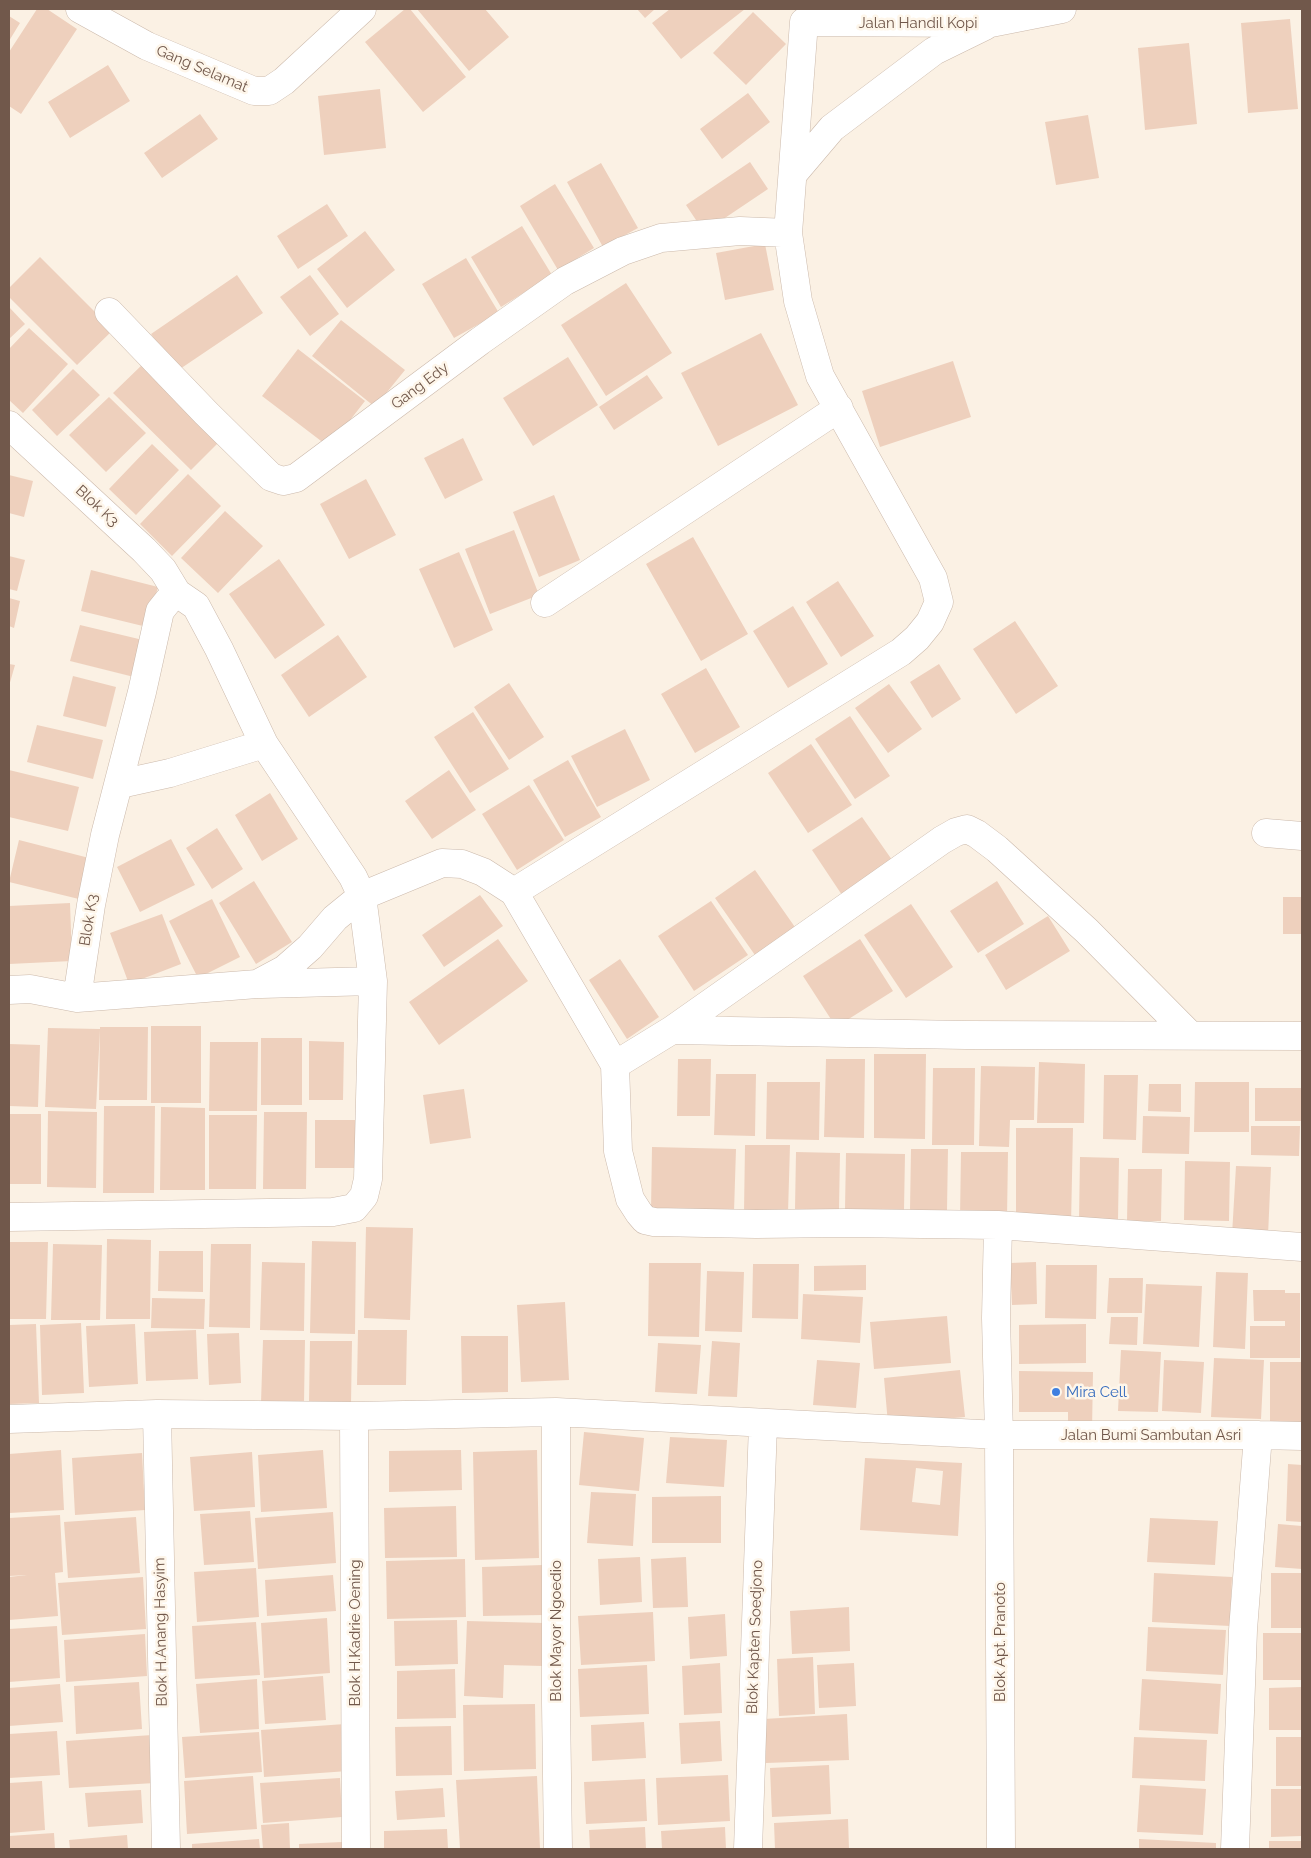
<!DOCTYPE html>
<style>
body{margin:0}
#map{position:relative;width:1311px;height:1858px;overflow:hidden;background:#fbf1e4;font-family:Raleway,sans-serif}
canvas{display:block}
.frame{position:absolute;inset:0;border:10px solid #71584b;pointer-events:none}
</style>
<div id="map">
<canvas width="1311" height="1858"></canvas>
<div class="frame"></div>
</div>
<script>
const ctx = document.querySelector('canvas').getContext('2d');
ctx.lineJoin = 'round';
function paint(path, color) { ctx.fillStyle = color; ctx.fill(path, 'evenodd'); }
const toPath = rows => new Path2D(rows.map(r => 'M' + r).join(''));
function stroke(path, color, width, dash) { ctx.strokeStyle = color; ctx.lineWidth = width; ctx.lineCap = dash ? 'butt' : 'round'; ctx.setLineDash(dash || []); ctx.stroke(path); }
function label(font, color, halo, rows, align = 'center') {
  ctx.font = font + ' Raleway,sans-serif'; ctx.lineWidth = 5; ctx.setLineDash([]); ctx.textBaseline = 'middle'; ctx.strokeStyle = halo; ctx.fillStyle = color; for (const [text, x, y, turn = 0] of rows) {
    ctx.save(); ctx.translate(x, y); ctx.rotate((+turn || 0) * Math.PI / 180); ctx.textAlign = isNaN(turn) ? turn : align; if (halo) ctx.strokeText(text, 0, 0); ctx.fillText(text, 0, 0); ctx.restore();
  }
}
paint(toPath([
 [37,9,47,9,77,29,21,114,9,106,9,52],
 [405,9,410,9,466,77,423,112,365,42],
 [417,9,485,9,509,37,469,71],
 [637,9,655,9,645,18],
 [670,9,745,9,681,59,652,23],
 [753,12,786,44,746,85,713,53],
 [9,16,20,23,9,41],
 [1290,19,1298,109,1248,113,1241,23],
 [1189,43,1197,124,1145,130,1138,48],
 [108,65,130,101,70,138,48,102],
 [380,89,386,148,324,155,318,96],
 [748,93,770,122,722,159,700,129],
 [200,114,218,139,162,178,144,153],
 [1088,115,1099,178,1056,185,1045,122],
 [750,162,768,189,704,232,686,205],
 [601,163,638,228,603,247,567,182],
 [555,184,594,248,558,270,520,206],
 [327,204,348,236,298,269,277,236],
 [522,226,552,275,501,307,471,257],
 [365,231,395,270,347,308,317,269],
 [765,244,774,290,725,300,716,253],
 [40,257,113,330,77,365,9,297,9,288],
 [466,258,499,313,454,338,422,284],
 [237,275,263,313,177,371,151,334],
 [310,275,339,314,310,336,280,297],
 [626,283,672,353,606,396,561,325],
 [9,307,25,324,9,339],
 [341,320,405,370,375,407,312,356],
 [29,328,68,364,23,413,9,400,9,349],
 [761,333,798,405,718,446,681,373],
 [298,349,365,401,329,447,262,396],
 [568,357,598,405,533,446,503,398],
 [953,361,971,417,880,447,862,391],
 [144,363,221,440,191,470,113,393],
 [73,369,100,395,57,436,32,410],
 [647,375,663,398,614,430,599,407],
 [109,397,146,433,106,472,69,435],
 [463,438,483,480,445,499,424,458],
 [152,444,179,470,136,515,109,489],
 [188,474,221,506,172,556,140,524],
 [9,475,33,481,24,517,9,513],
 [366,479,396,535,349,559,320,504],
 [554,495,580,560,539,577,513,512],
 [225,511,263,546,218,593,181,558],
 [514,530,539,595,490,614,465,549],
 [693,537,748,634,701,661,646,564],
 [459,552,493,630,454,648,419,569],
 [9,556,25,560,17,591,9,589],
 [279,559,325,625,275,659,229,594],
 [91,570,158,587,147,627,81,611],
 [838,581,874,636,841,657,806,602],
 [9,598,20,601,14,628,9,626],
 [793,606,828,664,788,688,753,631],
 [1015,621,1058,686,1016,714,973,649],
 [80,625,143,640,134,677,70,661],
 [338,635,367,677,309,717,281,675],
 [9,664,15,665,9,686],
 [939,664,961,699,932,718,910,682],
 [706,668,740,727,695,753,661,694],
 [73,676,116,687,106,727,63,716],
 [509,683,544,737,509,760,474,707],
 [889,684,922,729,888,753,855,708],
 [473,712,509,769,470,793,434,737],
 [850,716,890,776,855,799,815,739],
 [37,725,103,740,93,779,27,762],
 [625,729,650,780,597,807,571,756],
 [811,744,852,805,808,833,768,773],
 [568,760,601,817,565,837,533,780],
 [9,770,79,787,68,831,9,817],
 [449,770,476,810,432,839,405,801],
 [529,785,564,840,517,870,482,814],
 [270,793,298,839,262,861,235,815],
 [862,817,897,867,846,901,812,850],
 [217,828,243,869,212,889,186,848],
 [171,839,195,885,140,912,117,867],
 [19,840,93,859,83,900,9,882],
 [755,870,797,930,757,958,715,898],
 [254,881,292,942,256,964,219,903],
 [997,881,1024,924,978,953,950,911],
 [480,895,503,926,444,967,422,935],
 [1283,897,1302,897,1302,934,1283,934],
 [212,899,240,957,198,978,169,921],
 [711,901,748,955,694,991,658,936],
 [70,903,72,961,9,964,9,906],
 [911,904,953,967,906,998,864,935],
 [162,914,181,964,129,984,110,933],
 [1048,916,1070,951,1006,990,985,955],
 [498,939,528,981,439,1045,409,1002],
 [860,939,893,991,836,1027,803,976],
 [620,959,659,1017,627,1039,589,980],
 [151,1026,201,1026,201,1103,151,1103],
 [100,1027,148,1027,147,1100,99,1100],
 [48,1028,100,1029,96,1109,45,1107],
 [261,1038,302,1038,302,1105,261,1105],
 [309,1041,344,1042,343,1100,309,1100],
 [210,1042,258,1042,257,1111,209,1111],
 [9,1044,40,1045,38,1107,9,1106],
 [874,1054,926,1054,925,1139,874,1138],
 [678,1059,711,1059,710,1116,677,1116],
 [826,1059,865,1059,864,1138,824,1137],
 [1039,1062,1085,1064,1084,1123,1037,1123],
 [981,1066,1035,1067,1034,1120,1010,1120,1009,1147,979,1146],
 [933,1068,975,1068,974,1145,932,1145],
 [716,1074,756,1074,755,1136,714,1135],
 [1104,1075,1138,1075,1136,1140,1103,1139],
 [767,1082,820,1082,819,1140,766,1139],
 [1195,1082,1249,1082,1249,1132,1194,1132],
 [1149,1084,1181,1084,1181,1112,1148,1111],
 [1255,1088,1302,1088,1302,1121,1255,1121],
 [464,1089,471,1138,430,1144,423,1095],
 [104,1106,155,1106,154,1193,103,1193],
 [161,1107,205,1108,205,1190,160,1190],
 [48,1111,97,1112,96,1188,47,1187],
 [264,1112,307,1112,306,1189,263,1189],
 [9,1114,41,1114,41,1184,9,1184],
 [209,1115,257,1115,256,1189,209,1189],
 [1143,1116,1190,1117,1189,1154,1142,1153],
 [315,1120,356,1120,356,1168,315,1168],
 [1251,1126,1300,1126,1299,1156,1251,1155],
 [1016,1128,1073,1128,1071,1225,1016,1224],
 [745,1145,790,1145,788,1213,744,1212],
 [652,1147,736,1149,734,1212,651,1211],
 [911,1149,948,1149,947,1210,910,1210],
 [796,1152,840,1153,839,1209,795,1209],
 [961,1152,1008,1152,1007,1218,960,1218],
 [846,1153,905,1154,904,1210,845,1209],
 [1080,1157,1119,1158,1118,1220,1079,1220],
 [1185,1161,1230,1162,1229,1221,1184,1220],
 [1236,1166,1271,1167,1268,1236,1232,1235],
 [1128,1169,1162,1169,1161,1221,1127,1221],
 [366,1227,413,1228,410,1320,364,1318],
 [107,1239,151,1240,150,1319,106,1319],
 [312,1241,356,1242,355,1334,310,1333],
 [9,1242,48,1242,46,1319,9,1319],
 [53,1244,102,1245,100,1320,51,1320],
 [211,1244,251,1244,250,1328,209,1327],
 [159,1251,203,1251,203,1292,158,1291],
 [262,1262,305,1263,304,1331,260,1330],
 [1036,1262,1037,1304,1012,1305,1010,1263],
 [649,1263,701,1263,699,1337,648,1336],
 [753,1264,799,1264,798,1319,752,1318],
 [866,1265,866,1290,814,1291,814,1266],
 [1046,1265,1097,1265,1096,1319,1045,1318],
 [707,1271,744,1272,742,1332,705,1331],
 [1216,1272,1248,1273,1245,1349,1213,1347],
 [1109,1278,1143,1278,1142,1313,1107,1313],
 [1146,1284,1202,1286,1199,1347,1143,1344],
 [1253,1290,1285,1290,1285,1293,1300,1293,1300,1358,1250,1358,1250,1326,1285,1326,1285,1321,1254,1321],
 [803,1294,863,1297,860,1343,801,1339],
 [152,1298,205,1299,204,1329,151,1328],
 [565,1302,569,1380,521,1382,517,1305],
 [947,1316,951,1363,874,1369,870,1322],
 [1111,1317,1138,1317,1137,1345,1109,1344],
 [81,1323,84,1393,42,1395,40,1325],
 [36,1324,39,1403,9,1404,9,1325],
 [135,1324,138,1384,89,1387,86,1326],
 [1086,1324,1086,1363,1019,1364,1019,1325],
 [196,1330,198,1379,146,1381,144,1332],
 [358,1330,407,1330,406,1385,357,1385],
 [239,1333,241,1383,209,1385,207,1334],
 [461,1336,508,1336,508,1392,462,1393],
 [263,1340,305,1340,304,1403,261,1403],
 [310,1341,352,1341,351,1404,309,1403],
 [712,1341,740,1343,737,1397,708,1396],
 [658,1343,701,1345,697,1394,655,1392],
 [1121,1350,1161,1352,1158,1412,1118,1411],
 [1214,1358,1264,1360,1261,1419,1211,1417],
 [817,1360,860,1363,856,1408,813,1405],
 [1164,1360,1204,1362,1201,1413,1162,1411],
 [1270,1362,1302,1362,1302,1423,1270,1423],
 [960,1370,965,1417,888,1424,884,1378],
 [1019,1371,1093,1372,1092,1431,1068,1431,1068,1412,1019,1412],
 [584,1432,644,1438,639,1491,579,1485],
 [670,1437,727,1440,724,1487,666,1483],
 [61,1450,64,1510,9,1513,9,1454],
 [323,1450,327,1508,261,1512,258,1455],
 [461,1450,462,1490,389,1492,389,1451],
 [537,1450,539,1558,475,1560,473,1452],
 [252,1452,255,1507,194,1511,190,1457],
 [142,1453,145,1510,75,1515,72,1458],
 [865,1458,962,1463,958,1536,860,1530],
 [916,1468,943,1471,940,1505,912,1502],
 [1288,1464,1302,1465,1302,1522,1286,1521],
 [591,1492,636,1494,633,1546,587,1543],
 [721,1496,721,1543,652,1543,652,1497],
 [456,1506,457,1557,385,1558,384,1508],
 [250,1511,254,1562,204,1565,200,1514],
 [333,1512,336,1563,258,1569,255,1518],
 [60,1515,63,1572,55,1573,58,1616,9,1620,9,1577,27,1575,9,1576,9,1518],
 [136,1517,140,1573,68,1578,64,1522],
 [1150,1518,1218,1521,1215,1565,1147,1562],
 [1278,1524,1302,1526,1302,1569,1275,1567],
 [640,1557,642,1602,600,1605,598,1559],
 [686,1557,688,1607,653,1608,651,1559],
 [465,1559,466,1617,387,1619,386,1561],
 [543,1565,544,1615,483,1616,482,1567],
 [256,1568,259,1617,197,1622,194,1572],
 [1154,1573,1232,1577,1230,1626,1152,1622],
 [1271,1573,1302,1573,1302,1628,1271,1628],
 [333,1575,336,1611,267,1616,265,1580],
 [143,1577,146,1629,62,1635,58,1583],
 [849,1607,850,1651,792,1654,790,1611],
 [653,1612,655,1661,581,1665,578,1616],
 [725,1614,727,1656,690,1659,688,1617],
 [327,1618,330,1673,264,1678,261,1623],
 [457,1620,458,1664,395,1666,394,1621],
 [467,1621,545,1623,543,1666,504,1665,503,1698,464,1696],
 [256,1622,260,1675,195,1679,192,1626],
 [57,1626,60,1678,9,1682,9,1629],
 [1148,1627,1226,1630,1223,1675,1146,1671],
 [1263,1633,1302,1633,1302,1680,1263,1680],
 [145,1634,147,1676,66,1682,64,1640],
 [813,1657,815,1714,779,1716,777,1659],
 [720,1663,722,1713,684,1715,682,1666],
 [854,1663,856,1706,819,1708,817,1665],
 [647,1665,649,1714,580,1717,578,1669],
 [455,1669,456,1718,397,1719,397,1671],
 [323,1676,326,1720,265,1724,262,1681],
 [257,1679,259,1729,200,1733,196,1684],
 [1142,1679,1221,1684,1218,1734,1139,1730],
 [139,1682,142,1729,76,1734,74,1686],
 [60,1684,63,1722,9,1726,9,1688],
 [1302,1687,1302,1730,1269,1730,1269,1688],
 [535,1704,536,1769,464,1771,463,1705],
 [847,1714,849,1760,766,1763,764,1719],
 [720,1721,722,1761,681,1764,679,1723],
 [644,1722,646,1758,592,1761,591,1725],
 [345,1724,348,1771,264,1777,261,1730],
 [451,1726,452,1775,396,1776,395,1727],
 [57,1731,60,1775,9,1778,9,1734],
 [259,1732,262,1772,185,1778,182,1737],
 [152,1735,155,1783,69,1788,66,1741],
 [1134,1737,1207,1740,1205,1781,1132,1778],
 [1276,1737,1302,1737,1302,1786,1276,1786],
 [829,1765,831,1814,772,1817,770,1768],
 [728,1775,730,1821,658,1825,656,1778],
 [253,1776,257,1829,187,1834,184,1781],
 [537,1776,540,1849,460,1849,456,1780],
 [340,1778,342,1817,263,1823,260,1783],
 [645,1779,647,1821,586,1824,584,1782],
 [42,1781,45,1830,9,1833,9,1783],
 [1140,1785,1206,1789,1203,1835,1137,1832],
 [443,1788,445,1817,397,1820,395,1791],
 [1271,1789,1302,1789,1302,1836,1271,1837],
 [141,1790,143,1823,88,1827,85,1793],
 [848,1819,849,1849,775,1849,774,1823],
 [289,1823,290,1849,263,1849,261,1825],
 [645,1827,646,1849,590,1849,589,1830],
 [725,1827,726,1849,662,1849,661,1831],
 [447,1829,448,1849,384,1849,384,1831],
 [54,1833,55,1849,9,1849,9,1836],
 [127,1835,128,1849,70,1849,69,1840],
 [259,1839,260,1849,192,1849,192,1844],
 [1139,1839,1216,1843,1216,1849,1139,1849],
 [1269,1841,1302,1841,1302,1849,1269,1849],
 [342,1842,342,1849,299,1849,299,1844]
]), '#eed0bd');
const minor = toPath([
 [80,9,147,46,254,91,269,91,284,81,362,9],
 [804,22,991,23,1062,9],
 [793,174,832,128,934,51,985,26],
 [109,312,206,413,271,477,283,481,296,478,480,341,565,281,623,251,661,238,740,231,788,233],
 [9,425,144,550,163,570,177,593,196,606,219,649,264,744,353,877,362,896,373,981,368,1179,364,1196,354,1208,333,1212,9,1217],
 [545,603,839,408],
 [120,784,170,773,264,744],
 [1266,833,1302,836],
 [514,892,901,652,917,638,930,622,939,602,933,578,820,376,798,301,788,233,804,22],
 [261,984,373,981],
 [9,990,30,989,77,998,257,984,285,969,310,947,335,918,362,896,442,863,462,864,483,872,514,892,615,1065,618,1151,630,1199,639,1213,645,1220,654,1222,756,1224,846,1223,998,1225,996,1318,999,1435,1001,1849],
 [77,998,91,905,105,835,142,692,160,611,168,601,177,593],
 [672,1030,942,840,956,832,967,829,977,834,997,849,1087,931,1190,1035],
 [615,1065,672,1030,966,1035,1302,1036],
 [998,1225,1302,1247],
 [556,1412,556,1703,558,1849],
 [157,1414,166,1849],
 [354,1416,356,1849],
 [9,1419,157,1414,354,1416,556,1412,999,1435,1258,1435,1302,1436],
 [748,1849,763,1424],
 [1235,1849,1243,1630,1258,1435]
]);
stroke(minor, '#cbb9ab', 29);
stroke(minor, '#fff', 28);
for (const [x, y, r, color] of [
 [1056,1392,5,"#3f7fe0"]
]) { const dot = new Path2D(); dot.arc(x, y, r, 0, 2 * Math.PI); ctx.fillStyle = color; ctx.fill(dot); stroke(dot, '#fef6ea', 2); }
label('15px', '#71584b', '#fef6ea', [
 ["Jalan Handil Kopi",918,23],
 ["Gang Selamat",202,69,23],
 ["Gang Edy",420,386,-37],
 ["Blok K3",97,506,43],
 ["Blok K3",89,920,-81],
 ["Jalan Bumi Sambutan Asri",1151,1435],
 ["Blok Mayor Ngoedio",556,1631,-90],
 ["Blok H.Anang Hasyim",161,1632,-91],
 ["Blok H.Kadrie Oening",355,1633,-90],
 ["Blok Kapten Soedjono",755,1637,-88],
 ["Blok Apt. Pranoto",1000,1642,-90]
]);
label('15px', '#366cbe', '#fef6ea', [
 ["Mira Cell",1066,1392]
], 'left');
</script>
